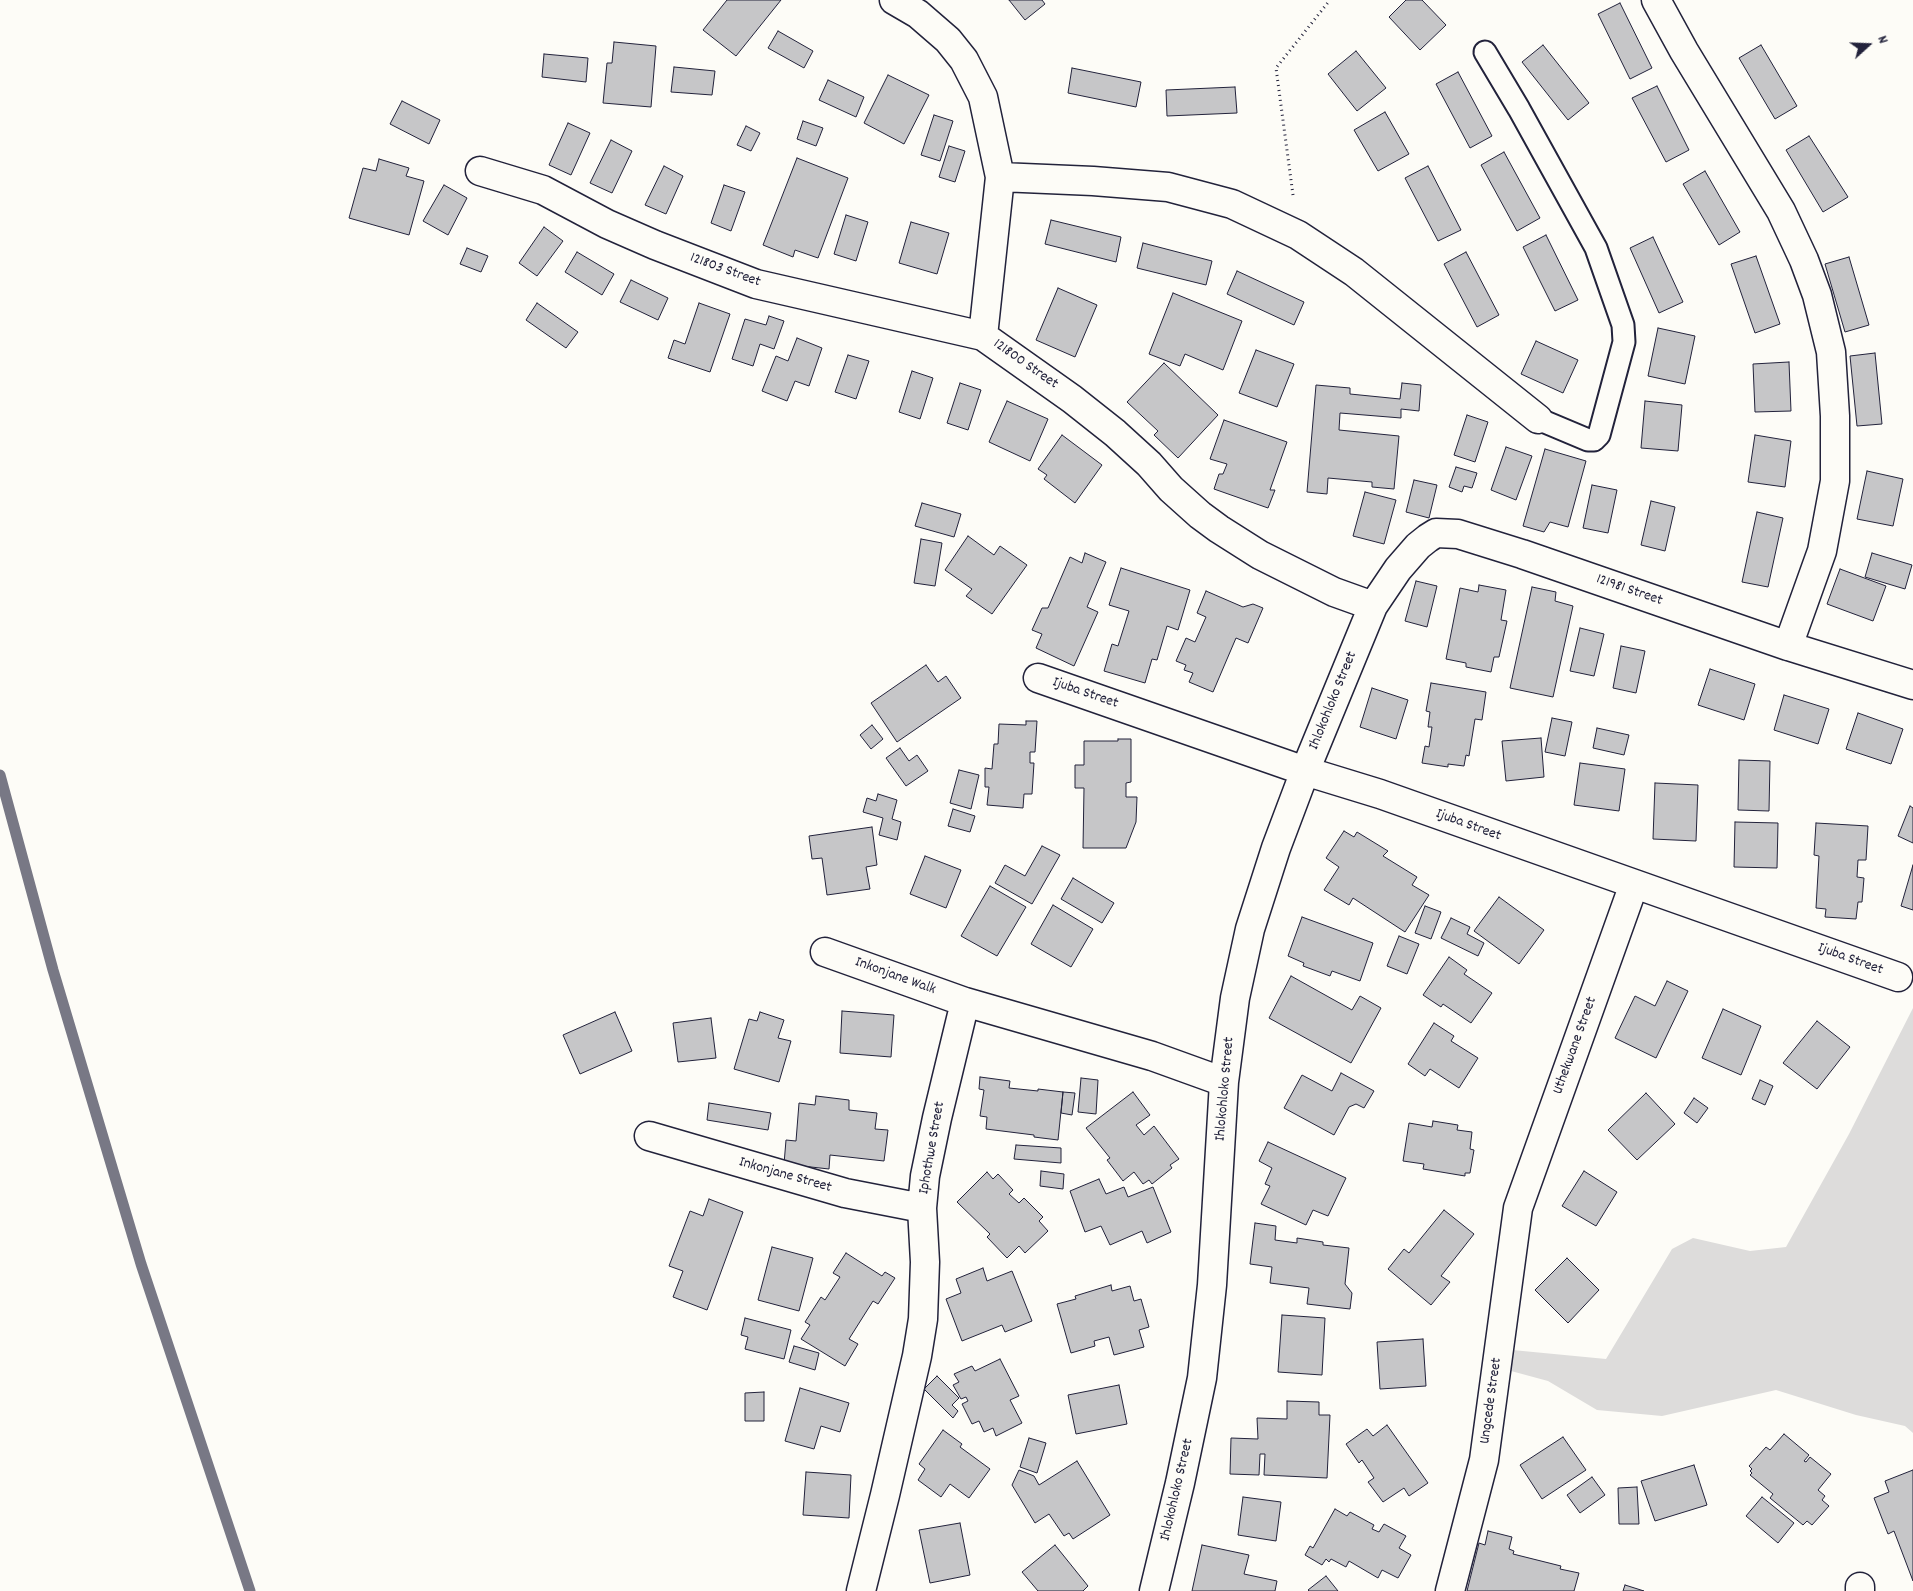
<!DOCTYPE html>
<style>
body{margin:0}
#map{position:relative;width:1913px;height:1591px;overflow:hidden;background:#fdfcf7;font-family:Dekko,sans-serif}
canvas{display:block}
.north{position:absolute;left:1843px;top:20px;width:50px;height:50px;-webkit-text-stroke:4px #fdfcf7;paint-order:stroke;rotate:70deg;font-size:14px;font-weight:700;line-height:20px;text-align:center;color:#22223b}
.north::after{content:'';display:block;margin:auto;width:18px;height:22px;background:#22223b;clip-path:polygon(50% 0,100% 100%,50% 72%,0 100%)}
</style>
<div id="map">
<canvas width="1913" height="1591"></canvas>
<div class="north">N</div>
</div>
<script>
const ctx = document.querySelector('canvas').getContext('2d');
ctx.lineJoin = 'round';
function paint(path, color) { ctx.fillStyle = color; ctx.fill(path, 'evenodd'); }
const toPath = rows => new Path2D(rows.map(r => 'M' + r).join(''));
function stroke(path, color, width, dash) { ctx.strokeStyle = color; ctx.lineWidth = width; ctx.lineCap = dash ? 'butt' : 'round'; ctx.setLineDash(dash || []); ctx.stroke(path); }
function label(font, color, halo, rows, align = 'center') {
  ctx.font = font + ' Dekko,sans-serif'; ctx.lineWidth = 4; ctx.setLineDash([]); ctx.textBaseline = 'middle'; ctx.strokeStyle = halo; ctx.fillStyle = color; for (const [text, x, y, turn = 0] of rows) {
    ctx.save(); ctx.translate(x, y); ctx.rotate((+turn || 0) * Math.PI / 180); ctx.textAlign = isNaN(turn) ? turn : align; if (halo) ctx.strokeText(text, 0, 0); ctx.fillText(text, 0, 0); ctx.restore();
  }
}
paint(toPath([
 [1913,1008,1913,1433,1905,1426,1856,1415,1776,1390,1662,1416,1597,1410,1548,1381,1500,1368,1502,1349,1606,1359,1672,1249,1693,1238,1750,1251,1786,1247,1849,1134]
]), '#dddcdb');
stroke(toPath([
 [0,775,53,970,141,1264,250,1591]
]), '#787885', 11);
const building = toPath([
 [727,0,781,0,736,56,703,30,727,0],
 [1009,0,1042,0,1045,4,1025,20,1009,0],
 [1406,0,1422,0,1446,25,1420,50,1389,17,1406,0],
 [1620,3,1652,68,1630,79,1598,14,1620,3],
 [778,31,813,51,804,68,768,48,778,31],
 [614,42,656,46,651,107,603,103,607,63,612,63,614,42],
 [1543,45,1589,103,1568,120,1522,62,1543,45],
 [1761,45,1797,106,1775,119,1739,58,1761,45],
 [1356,51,1386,88,1357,111,1328,74,1356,51],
 [544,54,588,58,586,82,542,77,544,54],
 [674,67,715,71,712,95,671,92,674,67],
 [1072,68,1141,82,1136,107,1068,93,1072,68],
 [1458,72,1492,136,1470,148,1436,84,1458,72],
 [888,75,929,95,904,144,864,123,888,75],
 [828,80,864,97,856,117,819,100,828,80],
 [1657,86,1689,150,1666,162,1632,98,1657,86],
 [1235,87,1237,113,1167,116,1166,90,1235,87],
 [402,101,440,120,429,144,390,124,402,101],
 [1385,112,1409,154,1378,171,1354,130,1385,112],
 [934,115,953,121,940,161,921,155,934,115],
 [803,121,823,128,816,146,797,139,803,121],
 [568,123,590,133,571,175,549,165,568,123],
 [746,126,760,133,751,151,737,145,746,126],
 [1809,136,1848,197,1823,212,1786,150,1809,136],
 [611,140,632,151,612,193,590,183,611,140],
 [949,146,965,151,955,182,939,177,949,146],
 [1504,152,1540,218,1517,231,1481,165,1504,152],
 [797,158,848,178,818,258,795,250,793,257,763,245,797,158],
 [379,159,409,168,406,176,424,181,409,235,349,218,363,168,376,171,379,159],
 [664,166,683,176,666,214,645,205,664,166],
 [1428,166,1461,230,1438,241,1405,178,1428,166],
 [1705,171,1740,232,1719,245,1683,184,1705,171],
 [444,185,467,198,448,235,423,221,444,185],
 [724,185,745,192,731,231,711,223,724,185],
 [846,215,868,222,856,261,834,254,846,215],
 [1051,220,1121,237,1116,262,1045,244,1051,220],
 [911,222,949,233,937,274,899,263,911,222],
 [544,227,563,241,537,276,519,263,544,227],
 [1546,235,1578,300,1555,311,1523,247,1546,235],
 [1653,237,1683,302,1659,313,1630,248,1653,237],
 [1143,243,1212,261,1206,285,1137,268,1143,243],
 [467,248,488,256,481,272,460,264,467,248],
 [577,252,614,274,602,295,565,272,577,252],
 [1466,252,1499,315,1477,327,1444,264,1466,252],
 [1756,256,1780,324,1755,333,1731,264,1756,256],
 [1849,257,1869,325,1845,332,1825,264,1849,257],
 [1237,271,1304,302,1294,325,1227,294,1237,271],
 [631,280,668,298,658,320,620,302,631,280],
 [1058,288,1097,305,1075,357,1036,340,1058,288],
 [1173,293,1242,321,1223,370,1185,354,1180,366,1149,354,1173,293],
 [537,303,578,332,566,348,526,320,537,303],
 [699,303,730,314,710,372,668,358,674,340,685,344,699,303],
 [769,316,784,321,774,349,760,344,753,366,732,359,745,319,766,325,769,316],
 [1658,328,1695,336,1685,384,1648,376,1658,328],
 [797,338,822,348,809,386,795,381,787,401,762,391,776,356,788,361,797,338],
 [1536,341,1578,360,1563,393,1521,374,1536,341],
 [1256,350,1294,364,1277,407,1239,393,1256,350],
 [1875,353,1882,424,1857,426,1850,356,1875,353],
 [848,355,869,361,856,399,835,392,848,355],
 [1789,362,1791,411,1755,412,1753,364,1789,362],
 [1164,363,1218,415,1178,458,1154,435,1158,431,1127,402,1164,363],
 [912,371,933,378,920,419,899,412,912,371],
 [960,383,981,390,968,430,947,423,960,383],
 [1402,383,1421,385,1419,411,1401,409,1401,418,1340,413,1339,430,1399,436,1394,489,1372,487,1372,482,1328,478,1327,494,1307,492,1316,385,1350,388,1350,394,1400,399,1402,383],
 [1007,401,1048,419,1030,461,989,442,1007,401],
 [1645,401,1682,405,1678,451,1641,448,1645,401],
 [1467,415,1488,422,1475,462,1454,455,1467,415],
 [1224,420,1287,442,1270,490,1275,490,1268,508,1214,489,1219,474,1223,474,1227,464,1210,459,1224,420],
 [1062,435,1102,465,1075,503,1044,479,1047,475,1038,469,1062,435],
 [1755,435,1791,441,1785,487,1748,482,1755,435],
 [1506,447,1532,456,1516,500,1491,490,1506,447],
 [1545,449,1586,461,1568,527,1550,522,1544,532,1523,526,1545,449],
 [1456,467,1477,473,1472,488,1464,486,1462,492,1449,487,1456,467],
 [1867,471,1903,479,1893,526,1857,519,1867,471],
 [1414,480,1437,485,1429,518,1406,512,1414,480],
 [1592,485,1617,490,1608,533,1583,528,1592,485],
 [1365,492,1396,500,1384,544,1353,536,1365,492],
 [1651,501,1675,507,1665,551,1641,545,1651,501],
 [922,503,961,514,954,537,915,526,922,503],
 [1757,512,1783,518,1768,587,1742,582,1757,512],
 [968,536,994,555,1000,546,1027,565,992,614,966,596,972,589,945,570,968,536],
 [921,539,942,543,935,586,914,583,921,539],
 [1085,553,1106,562,1087,607,1098,612,1074,666,1036,648,1042,634,1032,630,1042,608,1048,608,1070,557,1082,563,1085,553],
 [1872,553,1912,565,1905,589,1865,577,1872,553],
 [1121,568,1190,590,1178,630,1167,626,1157,660,1152,659,1145,683,1104,671,1112,644,1118,646,1129,611,1109,605,1121,568],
 [1840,569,1886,586,1873,621,1827,604,1840,569],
 [1416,581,1437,586,1427,627,1405,621,1416,581],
 [1479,585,1506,590,1501,620,1507,621,1499,657,1494,657,1491,672,1466,667,1466,663,1446,659,1460,588,1478,592,1479,585],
 [1532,587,1556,592,1555,601,1573,606,1553,697,1510,688,1532,587],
 [1206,591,1243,607,1253,604,1263,608,1248,643,1236,638,1213,692,1189,682,1193,673,1184,670,1186,665,1176,661,1186,638,1195,642,1206,617,1197,613,1206,591],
 [1580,628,1604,634,1594,676,1570,671,1580,628],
 [1621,646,1645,651,1636,693,1613,688,1621,646],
 [926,665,938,682,946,676,961,698,897,742,871,703,926,665],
 [1710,669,1755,684,1744,720,1698,705,1710,669],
 [1431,683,1486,692,1482,720,1475,719,1469,756,1466,755,1464,766,1448,764,1448,767,1422,763,1425,746,1429,747,1432,727,1428,727,1430,712,1426,711,1431,683],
 [1372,688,1408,700,1396,739,1360,727,1372,688],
 [1784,695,1829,709,1818,744,1774,730,1784,695],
 [1858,713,1903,729,1891,764,1846,749,1858,713],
 [1552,718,1572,722,1565,756,1545,752,1552,718],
 [1026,721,1037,721,1035,752,1030,752,1030,763,1034,763,1032,794,1024,794,1023,808,987,805,989,787,985,787,985,768,992,769,994,744,998,744,999,724,1026,725,1026,721],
 [872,725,883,739,871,749,860,735,872,725],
 [1597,728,1629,735,1624,755,1593,748,1597,728],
 [1541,738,1544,777,1506,781,1502,741,1541,738],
 [1118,739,1131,739,1131,782,1126,783,1126,797,1137,797,1136,822,1126,848,1083,848,1084,788,1075,788,1075,765,1084,765,1084,741,1118,741,1118,739],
 [900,748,909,761,917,755,928,771,906,786,886,758,900,748],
 [1739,760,1770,761,1769,811,1738,810,1739,760],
 [1580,763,1625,769,1619,811,1574,805,1580,763],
 [959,770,979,775,971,809,950,803,959,770],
 [1655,783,1698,785,1696,841,1653,839,1655,783],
 [878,794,897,800,892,819,901,822,897,840,879,835,883,818,863,812,867,798,876,801,878,794],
 [1910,806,1913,808,1913,843,1898,836,1910,806],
 [953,809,975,816,970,832,948,826,953,809],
 [1735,822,1778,823,1777,868,1734,867,1735,822],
 [1816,823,1868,826,1866,860,1858,860,1857,877,1864,878,1862,902,1858,902,1856,919,1825,917,1826,909,1816,908,1819,856,1814,855,1816,823],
 [872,827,877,865,866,867,870,889,827,895,822,858,812,859,809,836,872,827],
 [1344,831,1354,837,1357,832,1388,851,1383,856,1417,877,1412,885,1429,895,1405,932,1353,898,1349,905,1324,890,1339,867,1326,858,1344,831],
 [1042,846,1060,855,1032,904,995,883,1005,865,1025,876,1042,846],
 [925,856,961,870,946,908,910,894,925,856],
 [1913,865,1913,910,1901,906,1913,865],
 [1073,878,1114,903,1102,923,1061,899,1073,878],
 [990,886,1026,907,997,956,961,936,990,886],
 [1499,897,1544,930,1519,964,1474,931,1499,897],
 [1053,905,1093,929,1071,967,1031,944,1053,905],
 [1425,906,1441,912,1431,939,1415,933,1425,906],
 [1302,917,1373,943,1360,981,1332,971,1330,976,1303,966,1304,963,1288,956,1302,917],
 [1451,918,1470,927,1467,934,1484,943,1478,956,1441,938,1451,918],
 [1399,936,1419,944,1407,974,1387,966,1399,936],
 [1449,957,1467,970,1464,974,1492,993,1471,1023,1443,1004,1441,1007,1423,995,1449,957],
 [1291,976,1352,1010,1360,996,1381,1008,1351,1063,1269,1018,1291,976],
 [1667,981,1688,991,1656,1058,1615,1038,1635,996,1655,1006,1667,981],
 [1723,1009,1761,1026,1741,1075,1702,1058,1723,1009],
 [842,1011,894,1015,891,1057,840,1053,842,1011],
 [615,1012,632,1051,580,1074,563,1035,615,1012],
 [760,1012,784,1020,778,1038,791,1041,779,1082,734,1069,749,1019,757,1021,760,1012],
 [711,1018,716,1058,678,1062,673,1023,711,1018],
 [1817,1021,1850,1047,1817,1089,1783,1063,1817,1021],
 [1434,1023,1454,1036,1451,1041,1478,1058,1459,1088,1430,1069,1425,1076,1408,1064,1434,1023],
 [1341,1073,1374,1091,1364,1108,1356,1104,1349,1107,1334,1135,1284,1108,1302,1075,1332,1091,1341,1073],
 [980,1077,1010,1081,1009,1088,1038,1091,1038,1089,1063,1092,1058,1140,1034,1137,1034,1135,986,1129,987,1117,980,1116,984,1090,979,1089,980,1077],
 [1081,1078,1098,1080,1096,1114,1078,1112,1081,1078],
 [1760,1080,1773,1086,1765,1105,1752,1099,1760,1080],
 [1063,1092,1075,1093,1072,1115,1061,1113,1063,1092],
 [1133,1092,1150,1115,1136,1125,1144,1135,1154,1126,1179,1159,1170,1165,1172,1168,1152,1184,1149,1180,1143,1184,1134,1172,1123,1181,1107,1160,1110,1158,1086,1128,1133,1092],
 [1646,1093,1675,1124,1637,1160,1608,1130,1646,1093],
 [816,1096,849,1100,849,1110,877,1113,875,1129,888,1130,884,1161,830,1155,829,1169,784,1164,786,1140,796,1141,799,1103,815,1105,816,1096],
 [1694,1098,1708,1108,1697,1123,1684,1113,1694,1098],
 [709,1103,771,1113,768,1130,707,1120,709,1103],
 [1433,1121,1458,1125,1457,1130,1472,1132,1470,1149,1474,1150,1470,1173,1465,1173,1465,1176,1423,1169,1424,1164,1403,1161,1409,1123,1432,1127,1433,1121],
 [1268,1142,1346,1178,1328,1216,1313,1210,1306,1225,1261,1204,1270,1186,1265,1184,1272,1168,1259,1161,1268,1142],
 [1016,1145,1061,1148,1061,1163,1014,1159,1016,1145],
 [1041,1171,1064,1174,1063,1189,1040,1186,1041,1171],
 [1584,1171,1617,1192,1596,1226,1562,1206,1584,1171],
 [987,1172,993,1179,998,1174,1013,1190,1009,1194,1019,1203,1024,1198,1043,1217,1039,1221,1048,1231,1025,1253,1019,1246,1007,1258,987,1237,990,1234,957,1202,987,1172],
 [1099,1179,1106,1194,1124,1187,1128,1197,1153,1187,1171,1232,1147,1243,1142,1231,1110,1245,1101,1226,1085,1232,1070,1191,1099,1179],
 [709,1199,743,1212,707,1310,673,1297,683,1271,669,1266,690,1211,703,1216,709,1199],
 [1444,1210,1474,1234,1441,1276,1450,1282,1431,1305,1388,1269,1404,1249,1409,1253,1444,1210],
 [1255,1223,1276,1226,1275,1240,1297,1243,1297,1238,1323,1242,1323,1245,1349,1248,1345,1284,1352,1293,1350,1309,1307,1304,1309,1288,1270,1283,1272,1267,1250,1264,1255,1223],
 [772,1247,813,1258,799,1311,758,1300,772,1247],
 [846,1253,882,1276,885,1272,895,1278,878,1304,873,1301,849,1339,858,1344,845,1366,801,1339,810,1325,805,1322,821,1297,825,1300,840,1277,833,1273,846,1253],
 [1567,1258,1599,1290,1568,1323,1535,1290,1567,1258],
 [983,1268,987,1281,1012,1271,1032,1321,1005,1332,1002,1325,962,1341,946,1299,961,1293,956,1279,983,1268],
 [1111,1285,1112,1291,1130,1286,1134,1301,1141,1299,1149,1327,1139,1330,1144,1347,1114,1355,1109,1337,1094,1341,1095,1346,1071,1353,1057,1304,1076,1299,1075,1296,1111,1285],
 [1282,1315,1325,1318,1322,1375,1278,1372,1282,1315],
 [745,1318,791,1330,784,1359,745,1349,748,1337,741,1335,745,1318],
 [1423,1339,1426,1386,1380,1389,1377,1342,1423,1339],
 [794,1346,819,1353,815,1370,789,1362,794,1346],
 [1000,1359,1019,1396,1010,1400,1022,1423,996,1436,993,1428,984,1432,979,1421,972,1424,962,1404,968,1401,966,1397,961,1399,953,1385,959,1382,954,1374,972,1366,975,1371,1000,1359],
 [937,1376,959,1398,952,1405,958,1411,953,1418,924,1389,937,1376],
 [1119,1385,1127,1424,1076,1434,1068,1395,1119,1385],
 [800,1388,849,1403,840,1432,821,1426,814,1449,785,1441,800,1388],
 [764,1392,764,1421,745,1421,745,1393,764,1392],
 [1287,1401,1319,1402,1319,1415,1330,1415,1327,1478,1264,1475,1265,1454,1260,1454,1259,1475,1230,1474,1231,1438,1258,1439,1257,1418,1287,1419,1287,1401],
 [1387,1425,1428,1483,1409,1496,1404,1488,1383,1502,1368,1482,1374,1478,1362,1460,1359,1463,1346,1444,1367,1429,1373,1436,1387,1425],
 [943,1430,962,1444,960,1447,990,1469,969,1498,950,1484,941,1497,918,1480,925,1469,919,1464,943,1430],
 [1784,1434,1809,1455,1804,1461,1806,1462,1810,1457,1831,1474,1818,1490,1825,1496,1822,1500,1829,1506,1812,1525,1807,1521,1803,1525,1770,1498,1773,1494,1750,1475,1752,1473,1750,1471,1752,1469,1749,1466,1766,1447,1770,1450,1784,1434],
 [1563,1437,1586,1470,1542,1499,1520,1465,1563,1437],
 [1029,1438,1046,1443,1037,1473,1020,1467,1029,1438],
 [1077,1461,1110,1515,1073,1539,1069,1533,1064,1536,1049,1514,1035,1523,1012,1485,1019,1470,1034,1476,1039,1485,1077,1461],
 [1694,1465,1707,1505,1655,1521,1641,1481,1694,1465],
 [1913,1470,1913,1581,1894,1531,1888,1534,1874,1498,1889,1492,1885,1481,1913,1470],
 [806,1472,851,1475,849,1518,803,1515,806,1472],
 [1592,1477,1605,1495,1580,1513,1567,1495,1592,1477],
 [1637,1487,1639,1524,1619,1524,1618,1488,1637,1487],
 [1243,1497,1281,1502,1276,1541,1238,1535,1243,1497],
 [1762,1497,1794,1523,1778,1543,1746,1516,1762,1497],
 [1335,1509,1347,1516,1350,1512,1374,1525,1372,1529,1379,1532,1384,1524,1406,1536,1399,1548,1411,1555,1398,1578,1382,1570,1378,1578,1349,1561,1346,1567,1331,1559,1329,1562,1326,1559,1322,1565,1305,1555,1310,1546,1313,1548,1335,1509],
 [960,1523,970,1575,930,1583,919,1530,960,1523],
 [1488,1531,1512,1537,1509,1549,1514,1551,1513,1554,1561,1566,1560,1569,1579,1573,1574,1591,1467,1591,1479,1543,1485,1545,1488,1531],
 [1055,1545,1088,1586,1083,1591,1038,1591,1022,1572,1055,1545],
 [1202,1545,1249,1555,1244,1574,1277,1581,1275,1591,1192,1591,1202,1545],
 [1326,1576,1338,1591,1309,1591,1308,1590,1326,1576],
 [1625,1585,1644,1591,1623,1591,1625,1585]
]);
paint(building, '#c6c6c8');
stroke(building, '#22223b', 1);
const service = toPath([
 [1485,52,1519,109,1596,248,1623,325,1624,342,1599,435,1594,440,1588,440,1538,419]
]);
const minor = toPath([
 [894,0,918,14,948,40,964,60,983,97,1000,177,983,336,1072,399,1115,433,1149,464,1171,489,1200,515,1219,529,1260,555,1334,592,1373,606],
 [1656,0,1684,51,1781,211,1804,260,1817,295,1831,352,1835,416,1835,481,1822,551,1788,646],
 [480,171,543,190,607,224,655,245,756,284,983,336],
 [1000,177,1093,181,1168,187,1232,204,1298,235,1354,272,1538,419],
 [1038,678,1305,771,1380,794,1898,977],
 [825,952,965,1002],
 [649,1136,845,1193,922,1208],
 [1860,1587,1860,1591],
 [861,1591,885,1495,917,1356,923,1319,925,1262,922,1208,925,1176,937,1118,965,1002,1152,1056,1224,1082],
 [1154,1591,1180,1483,1202,1378,1212,1285,1224,1082,1235,998,1250,929,1276,848,1305,771,1373,606,1398,569,1418,546,1428,538,1436,533,1458,534,1522,554,1788,646,1913,685],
 [1450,1591,1484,1460,1518,1208,1634,884]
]);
stroke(service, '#22223b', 25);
stroke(minor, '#22223b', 31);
stroke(toPath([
 [1293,195,1276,68,1330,0]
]), '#22223b', 3, [1, 4]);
stroke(service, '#fdfcf7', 21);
stroke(minor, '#fdfcf7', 28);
label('15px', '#22223b', '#fdfcf7', [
 ["121803 Street",725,271,20],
 ["121800 Street",1025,365,35],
 ["121981 Street",1629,591,19],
 ["Ijuba Street",1085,694,19],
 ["Ihlokohloko Street",1334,701,-68],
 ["Ijuba Street",1468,826,20],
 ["Ijuba Street",1850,960,20],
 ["Inkonjane Walk",895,977,20],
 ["Uthekwane Street",1576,1046,-70],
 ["Ihlokohloko Street",1226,1089,-85],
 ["Iphothwe Street",933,1148,-80],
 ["Inkonjane Street",785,1176,16],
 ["Ungcede Street",1492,1401,-82],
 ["Ihlokohloko Street",1178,1490,-77]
]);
</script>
